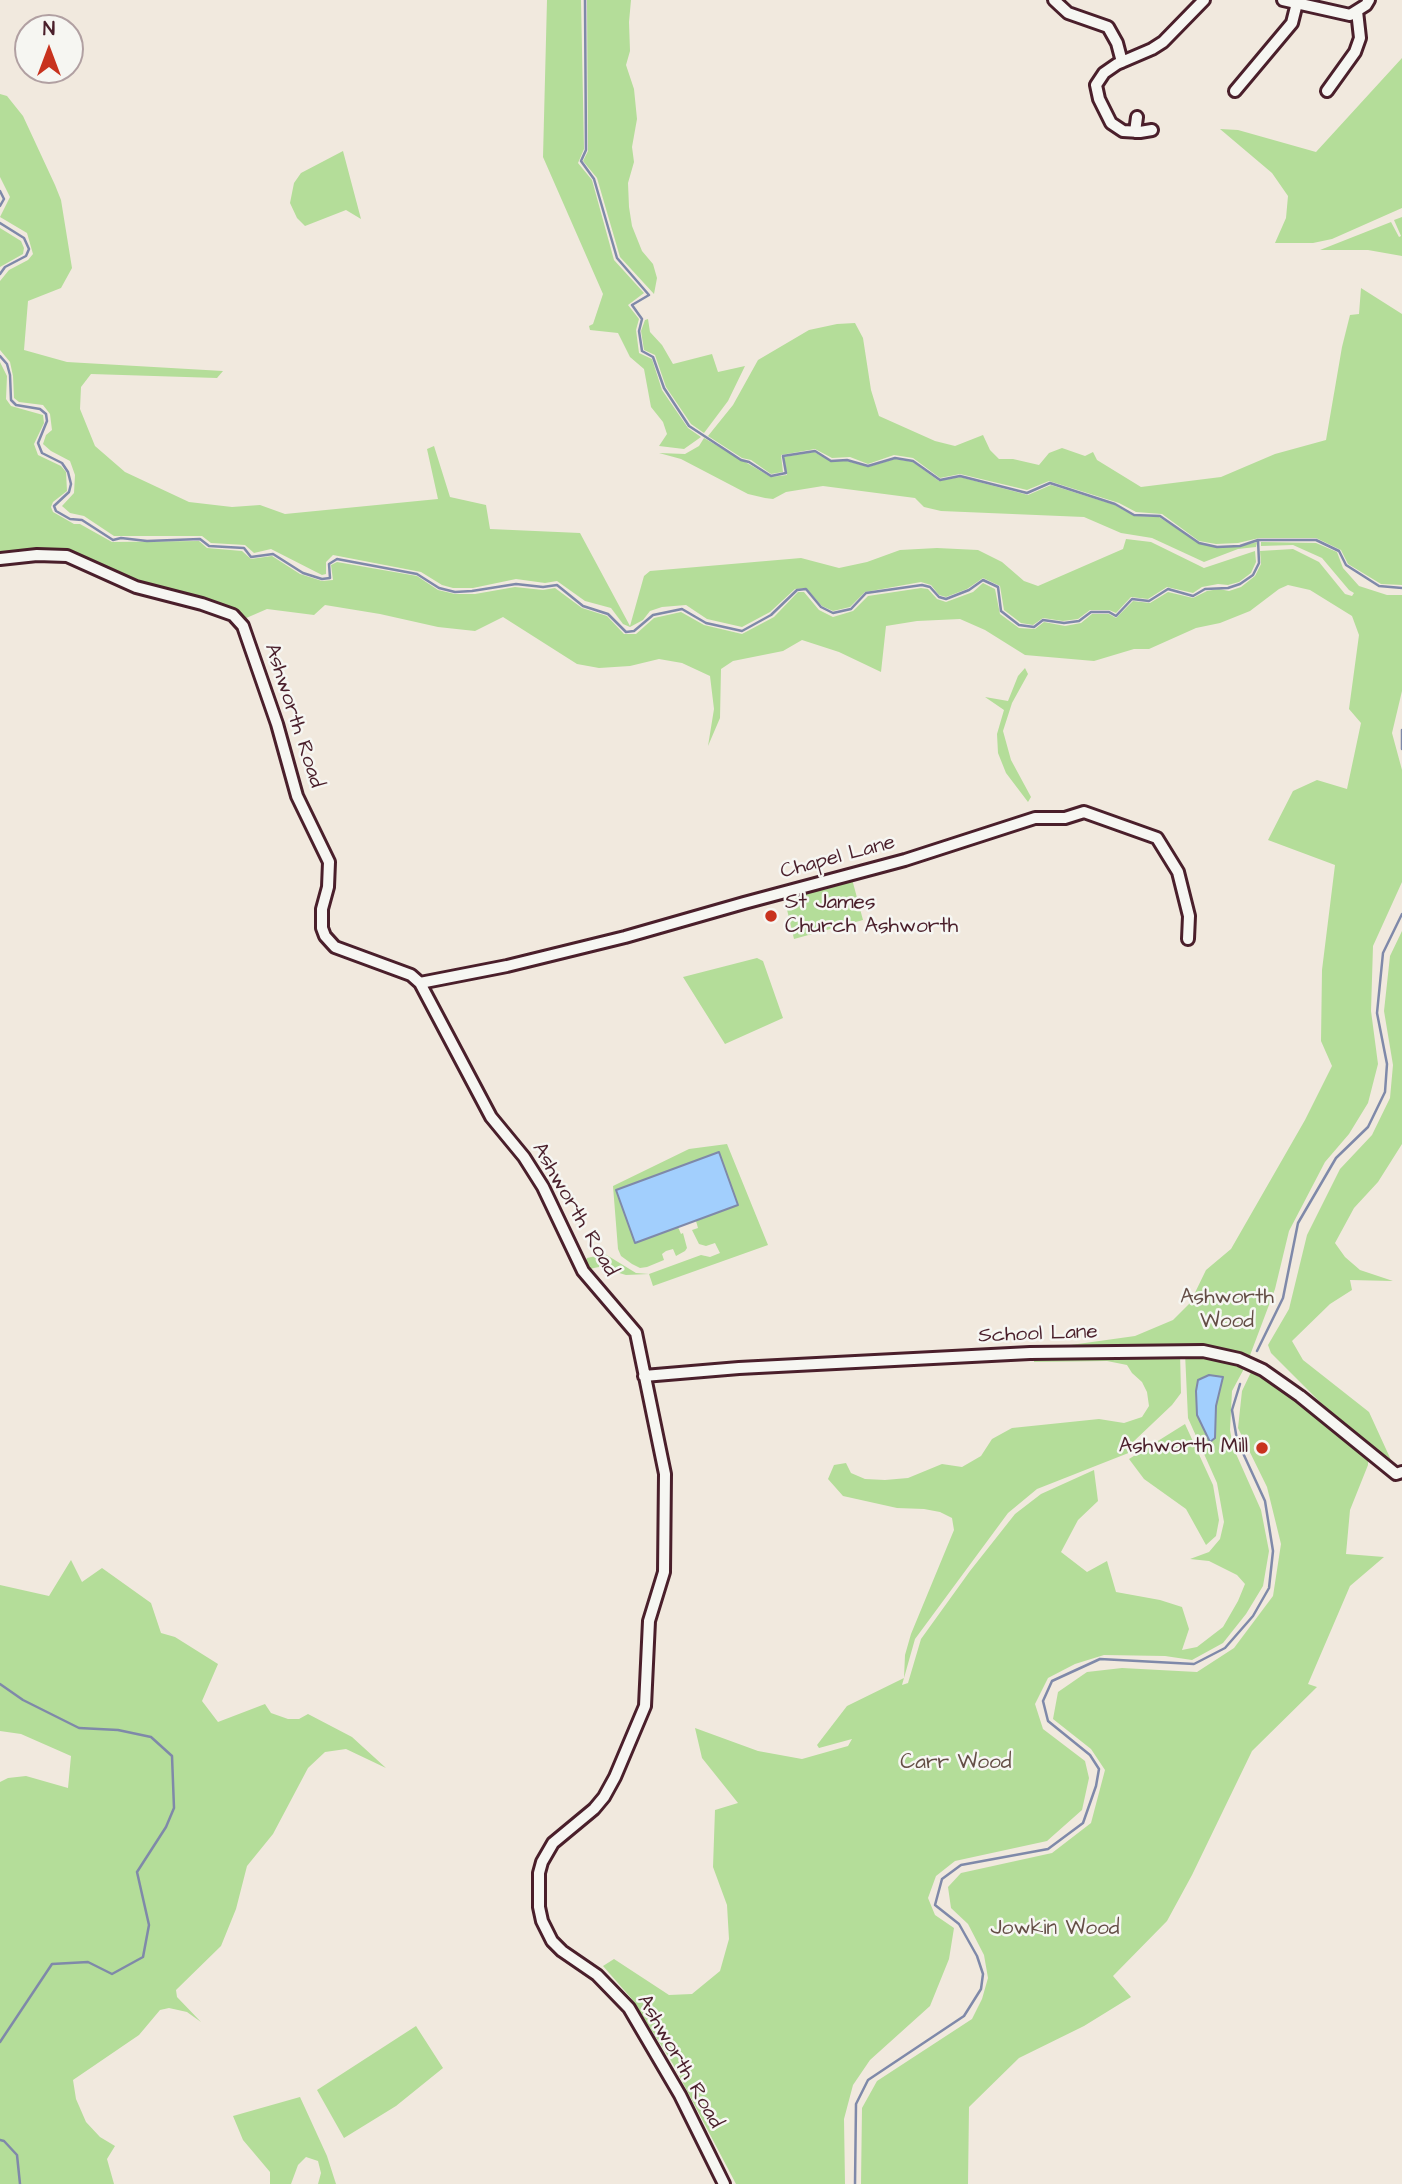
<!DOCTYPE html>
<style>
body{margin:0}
#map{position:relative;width:1402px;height:2184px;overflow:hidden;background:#f1e9de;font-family:"Architects Daughter",sans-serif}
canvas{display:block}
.north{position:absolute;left:14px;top:14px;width:70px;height:70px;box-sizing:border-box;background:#f6f6f2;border:2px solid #b1a0a2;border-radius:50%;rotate:0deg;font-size:19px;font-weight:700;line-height:28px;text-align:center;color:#4a1f2b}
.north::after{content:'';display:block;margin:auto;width:24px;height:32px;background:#c8321e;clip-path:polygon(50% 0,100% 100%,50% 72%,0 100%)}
</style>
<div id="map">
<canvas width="1402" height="2184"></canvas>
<div class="north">N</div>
</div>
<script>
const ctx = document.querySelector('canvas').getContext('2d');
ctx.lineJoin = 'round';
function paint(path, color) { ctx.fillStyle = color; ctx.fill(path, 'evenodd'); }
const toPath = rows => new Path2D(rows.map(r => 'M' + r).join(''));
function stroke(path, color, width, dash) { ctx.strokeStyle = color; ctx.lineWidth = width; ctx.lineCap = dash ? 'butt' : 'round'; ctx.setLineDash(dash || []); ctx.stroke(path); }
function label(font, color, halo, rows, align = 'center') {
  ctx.font = font + ' "Architects Daughter",sans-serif'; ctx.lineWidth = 5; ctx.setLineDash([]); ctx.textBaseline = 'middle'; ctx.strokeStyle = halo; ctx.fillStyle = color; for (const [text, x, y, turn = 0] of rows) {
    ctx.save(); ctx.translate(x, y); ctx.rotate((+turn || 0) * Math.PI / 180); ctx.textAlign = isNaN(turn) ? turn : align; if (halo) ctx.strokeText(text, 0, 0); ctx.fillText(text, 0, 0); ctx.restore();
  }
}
paint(toPath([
 [547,0,581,0,584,149,578,163,592,180,614,260,644,293,628,305,639,319,636,330,639,353,652,359,662,390,688,428,701,437,684,449,659,446,667,434,663,422,651,407,644,369,630,357,618,333,590,330,589,326,593,324,603,294,543,157],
 [587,0,631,0,629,22,630,51,626,65,634,89,637,119,632,147,634,162,628,183,629,207,632,226,642,251,653,264,657,278,654,294,620,257,597,178,583,161,588,151],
 [1402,58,1402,208,1332,239,1313,243,1275,243,1286,218,1288,196,1272,173,1220,129,1238,130,1316,152],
 [0,94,7,96,23,116,55,185,61,200,72,268,61,288,28,301,24,350,67,362,223,371,217,378,91,374,81,387,80,409,95,446,125,472,189,502,232,507,260,505,285,514,438,499,427,449,434,446,450,497,486,505,490,529,580,533,630,626,644,576,650,571,801,558,839,568,867,562,900,550,937,548,978,550,1002,562,1024,581,1038,586,1123,549,1126,539,1151,542,1204,568,1255,551,1256,562,1251,573,1239,582,1228,585,1218,584,1202,587,1193,593,1167,587,1148,599,1131,597,1116,613,1109,610,1090,610,1078,619,1063,621,1043,618,1033,625,1021,623,1004,610,1000,586,983,578,967,589,946,597,939,595,931,585,921,582,865,592,850,607,833,611,822,606,806,588,795,589,770,612,742,627,707,619,686,605,662,607,650,611,643,620,630,627,623,624,611,608,585,601,557,581,545,583,516,579,473,588,453,588,442,585,421,572,333,555,326,562,326,574,322,575,271,549,254,553,245,545,211,543,202,536,114,536,84,516,70,513,62,506,74,493,75,475,70,461,51,451,43,444,46,435,52,430,50,414,43,405,19,402,14,398,13,376,10,362,0,350,0,281,9,270,28,260,33,254,27,233,0,217,10,197,0,177],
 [343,151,361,219,346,210,305,226,297,218,290,203,294,183,301,173],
 [1402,217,1402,256,1368,250,1320,250,1391,222,1399,237,1401,236,1394,220],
 [0,228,21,241,24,248,23,254,0,267],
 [1361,288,1402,314,1402,585,1381,584,1348,564,1341,550,1316,538,1259,538,1238,543,1216,544,1199,541,1162,514,1136,512,1119,503,1049,481,1027,490,960,474,940,478,913,458,894,455,868,464,850,457,832,458,815,449,781,455,783,472,771,474,751,460,742,458,708,436,733,405,758,360,809,330,837,324,855,323,863,338,871,390,879,416,935,441,955,446,983,435,990,450,999,459,1013,459,1039,465,1049,453,1062,448,1085,456,1093,452,1097,460,1141,487,1221,477,1275,454,1326,440,1342,347,1350,315,1359,314],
 [648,319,650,332,662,345,673,364,712,354,718,372,745,366,728,401,704,433,691,424,666,387,655,355,644,350,641,331,645,320],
 [0,362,7,376,6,399,11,406,43,415,44,423,34,444,38,455,61,466,66,472,67,491,53,502,51,507,53,512,74,524,80,524,112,542,199,541,207,548,242,551,251,559,272,556,300,574,322,581,333,580,331,565,337,562,417,576,438,590,455,594,475,594,515,587,543,590,555,588,582,608,607,616,624,634,636,634,654,618,681,612,704,625,742,634,774,617,798,592,804,592,819,610,833,617,853,611,868,596,921,588,928,589,937,599,946,602,973,592,983,583,995,589,1000,614,1019,628,1035,629,1044,622,1065,626,1081,623,1092,614,1109,614,1116,618,1133,601,1150,603,1168,592,1193,598,1207,591,1219,589,1229,591,1241,587,1255,576,1261,564,1260,551,1293,549,1319,562,1345,594,1352,596,1354,593,1349,590,1322,558,1293,545,1261,546,1261,542,1316,543,1337,552,1343,568,1359,586,1387,595,1402,595,1402,691,1392,733,1402,770,1402,882,1373,946,1371,1011,1378,1064,1368,1103,1349,1134,1325,1162,1289,1231,1275,1289,1249,1358,1211,1347,1179,1345,1035,1350,1135,1336,1173,1320,1190,1303,1206,1270,1231,1249,1305,1120,1332,1066,1321,1041,1322,970,1335,865,1268,840,1293,791,1317,780,1347,789,1361,723,1349,709,1359,635,1352,616,1310,590,1288,585,1279,589,1250,611,1220,623,1196,628,1149,649,1134,649,1094,661,1025,655,985,630,960,619,917,621,886,626,881,672,839,652,802,640,783,651,733,661,721,669,720,718,708,746,714,709,710,676,682,663,659,659,630,666,599,668,577,664,503,617,475,631,438,627,380,614,325,605,314,615,267,609,244,619,235,611,140,586,74,556,0,556],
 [704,438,771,477,787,475,784,457,814,452,831,461,847,461,868,467,895,459,913,462,939,481,960,477,1028,495,1051,485,1115,505,1134,516,1159,517,1199,543,1217,547,1241,546,1257,542,1256,547,1238,549,1204,562,1152,538,1121,533,1084,517,941,511,924,507,915,498,823,486,786,492,773,499,765,498,748,494,681,459,659,453,685,454,699,446],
 [1025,668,1028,674,1012,703,1003,731,1011,760,1031,797,1028,802,1006,773,998,753,997,734,1004,710,985,697,1008,701,1018,676],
 [852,879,863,920,794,939,784,897],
 [1402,931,1402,1144,1378,1182,1354,1208,1335,1243,1345,1257,1360,1270,1393,1281,1350,1280,1352,1290,1330,1304,1292,1341,1303,1360,1369,1412,1391,1460,1386,1458,1335,1417,1271,1353,1268,1345,1289,1309,1307,1235,1340,1169,1372,1135,1390,1098,1393,1065,1384,1011,1390,956],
 [757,958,763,961,783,1018,725,1044,683,977],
 [727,1144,768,1245,653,1286,649,1274,626,1275,599,1267,589,1269,585,1262,587,1258,605,1254,636,1273,649,1274,701,1255,710,1257,720,1253,715,1243,706,1246,699,1244,692,1230,698,1228,696,1221,738,1205,635,1242,678,1227,681,1234,683,1233,687,1248,685,1251,676,1256,673,1249,666,1251,662,1254,664,1260,647,1267,640,1268,632,1264,621,1256,618,1249,613,1186,689,1149],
 [1180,1352,1181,1393,1172,1405,1133,1442,1131,1452,1037,1489,1008,1513,915,1639,902,1685,908,1683,921,1639,970,1571,1015,1514,1041,1494,1094,1470,1098,1501,1078,1520,1061,1552,1087,1572,1107,1561,1116,1592,1160,1600,1182,1607,1189,1629,1182,1650,1197,1647,1223,1627,1238,1601,1245,1584,1237,1575,1209,1561,1190,1559,1209,1552,1220,1539,1224,1522,1217,1483,1188,1418,1185,1353,1246,1365,1232,1391,1230,1430,1233,1447,1261,1510,1269,1551,1263,1586,1246,1614,1223,1643,1192,1660,1165,1656,1104,1655,1075,1664,1048,1678,1035,1704,1043,1729,1085,1761,1089,1778,1082,1810,1047,1841,955,1861,936,1876,928,1898,935,1915,954,1928,949,1959,930,2006,870,2060,853,2085,844,2119,845,2184,736,2184,673,2064,631,1998,603,1966,614,1959,669,1995,692,1994,720,1971,729,1939,727,1905,713,1867,715,1810,738,1803,702,1758,695,1728,758,1751,802,1759,848,1746,852,1739,819,1748,817,1745,847,1706,904,1678,905,1655,911,1634,954,1530,952,1518,940,1512,924,1509,897,1508,843,1496,828,1479,834,1465,846,1463,851,1473,865,1479,885,1480,908,1478,942,1464,962,1467,981,1456,992,1439,1012,1428,1099,1419,1124,1423,1142,1417,1149,1406,1147,1392,1142,1382,1132,1373,1127,1365,1107,1361,1034,1362,1034,1358],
 [1253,1368,1272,1380,1368,1458,1368,1465,1350,1510,1346,1554,1384,1557,1350,1586,1308,1684,1317,1687,1252,1751,1192,1875,1167,1921,1113,1976,1131,1997,1084,2026,1019,2058,969,2107,968,2184,861,2184,862,2108,877,2081,972,2019,982,1999,988,1978,984,1955,968,1924,951,1908,948,1887,961,1873,1052,1853,1091,1823,1105,1770,1091,1749,1053,1719,1058,1692,1087,1672,1122,1668,1197,1672,1234,1648,1273,1596,1281,1544,1267,1487,1238,1428,1242,1391],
 [1185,1424,1213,1485,1219,1520,1216,1536,1206,1545,1186,1509,1144,1479,1129,1459],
 [71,1560,82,1582,102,1568,151,1603,161,1633,175,1637,218,1664,202,1701,218,1722,265,1704,271,1713,288,1719,299,1719,308,1714,352,1737,386,1768,346,1749,325,1752,308,1768,273,1834,247,1866,236,1909,221,1946,176,1990,177,1997,201,2022,187,2012,169,2008,160,2010,139,2035,73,2080,76,2099,86,2122,100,2137,115,2146,107,2159,114,2184,0,2184,0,1782,8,1778,26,1776,68,1788,71,1756,21,1734,0,1731,0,1585,49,1596],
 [416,2026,443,2068,396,2106,344,2138,317,2090],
 [300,2097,327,2156,336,2184,318,2184,321,2173,318,2161,306,2157,298,2165,291,2184,270,2184,270,2172,243,2140,233,2116]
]), '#b4dd99');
const water = toPath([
 [719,1152,738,1205,635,1243,616,1190,719,1152],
 [1209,1375,1223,1377,1216,1406,1215,1438,1210,1442,1197,1415,1196,1391,1198,1380,1209,1375]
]);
paint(water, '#a2cffd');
stroke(water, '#7f89a9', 2);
stroke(toPath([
 [585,0,586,150,581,161,594,179,617,258,649,295,632,305,642,319,639,331,642,351,653,357,664,388,689,426,741,460,749,462,771,476,786,473,783,456,815,451,831,461,847,460,868,466,895,458,913,461,940,480,960,476,1027,493,1050,483,1115,504,1134,515,1160,516,1199,543,1217,547,1240,546,1258,540,1316,540,1339,551,1346,565,1379,586,1402,588],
 [0,191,4,199,0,206],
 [0,223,24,238,29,249,26,256,5,267,0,274],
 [0,356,7,364,10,375,11,400,16,405,40,409,46,414,47,421,38,443,42,453,62,463,68,472,71,484,69,492,54,506,56,511,70,519,82,520,113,540,121,538,147,541,200,539,209,546,244,548,251,557,273,554,303,573,322,579,330,578,329,564,337,559,417,574,439,588,455,592,472,591,516,584,543,587,557,585,583,606,608,614,626,632,634,631,653,615,682,609,706,623,742,631,771,615,797,590,806,589,821,607,833,613,851,609,866,593,922,585,930,587,939,597,946,599,969,590,983,580,998,587,1001,611,1019,625,1034,627,1043,620,1064,623,1079,621,1091,612,1109,612,1116,616,1132,599,1149,601,1168,589,1193,596,1205,589,1228,588,1240,584,1253,575,1259,563,1258,540],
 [1402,730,1402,749],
 [1257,1351,1283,1298,1298,1223,1336,1158,1368,1127,1385,1092,1387,1064,1377,1013,1383,953,1402,914],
 [0,1684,23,1700,79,1728,118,1730,151,1737,172,1756,174,1808,166,1827,137,1872,149,1925,143,1957,112,1974,88,1962,52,1964,0,2042],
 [0,2140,4,2141,17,2155,20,2184],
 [855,2184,856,2104,868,2080,964,2016,981,1989,983,1974,977,1956,959,1924,935,1905,942,1879,961,1865,1048,1849,1083,1823,1096,1786,1099,1769,1090,1755,1048,1721,1043,1701,1052,1681,1100,1659,1194,1664,1225,1648,1253,1616,1269,1588,1273,1551,1265,1501,1237,1440,1232,1410,1240,1384]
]), '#7f89a9', 2.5);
const minor = toPath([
 [1054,0,1068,13,1108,27,1117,43,1122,62],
 [1283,0,1350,15,1366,5,1369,0],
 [1235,91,1292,23,1297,3],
 [1327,91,1355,52,1360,38,1357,11],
 [1152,130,1140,132,1123,131,1111,123,1099,99,1096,85,1104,73,1117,64,1152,49,1163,42,1204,0],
 [1135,132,1137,117],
 [0,559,37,555,67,556,136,587,202,604,233,615,243,626,277,724,297,796,329,862,328,887,322,909,322,928,325,936,335,947,411,975,420,983,491,1117,524,1157,543,1187,583,1271,636,1333,665,1474,664,1572,649,1621,645,1706,615,1777,604,1797,594,1809,553,1843,542,1862,539,1873,539,1907,542,1921,552,1941,562,1951,597,1975,629,2008,680,2095,724,2184],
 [420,983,507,966,625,937,744,903,905,860,1035,818,1065,818,1084,812,1157,838,1178,872,1189,916,1188,939],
 [644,1376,739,1368,1030,1353,1203,1351,1239,1359,1263,1370,1300,1396,1396,1474,1402,1472]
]);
stroke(minor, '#4a1f2b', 16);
stroke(minor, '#f6f6f2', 10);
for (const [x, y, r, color] of [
 [771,916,7,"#c8321e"],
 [1262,1448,7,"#c8321e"]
]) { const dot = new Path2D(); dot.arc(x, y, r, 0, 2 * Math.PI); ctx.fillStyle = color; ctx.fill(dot); stroke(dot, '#f6f6f2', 2.5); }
label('21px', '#4a1f2b', '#f6f6f2', [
 ["Ashworth Road",293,716,72],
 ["Chapel Lane",838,858,-15],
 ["Ashworth Road",574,1210,60],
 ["School Lane",1038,1335,-2],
 ["Ashworth Road",679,2062,60]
]);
label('21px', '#4a1f2b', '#f6f6f2', [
 ["St James",785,904],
 ["Church Ashworth",785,928],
 ["Ashworth Mill",1248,1448,"right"]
], 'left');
label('21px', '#644e46', '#f6f6f2', [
 ["Ashworth",1227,1299],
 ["Wood",1227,1323],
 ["Carr Wood",956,1764],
 ["Jowkin Wood",1055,1930]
]);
</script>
